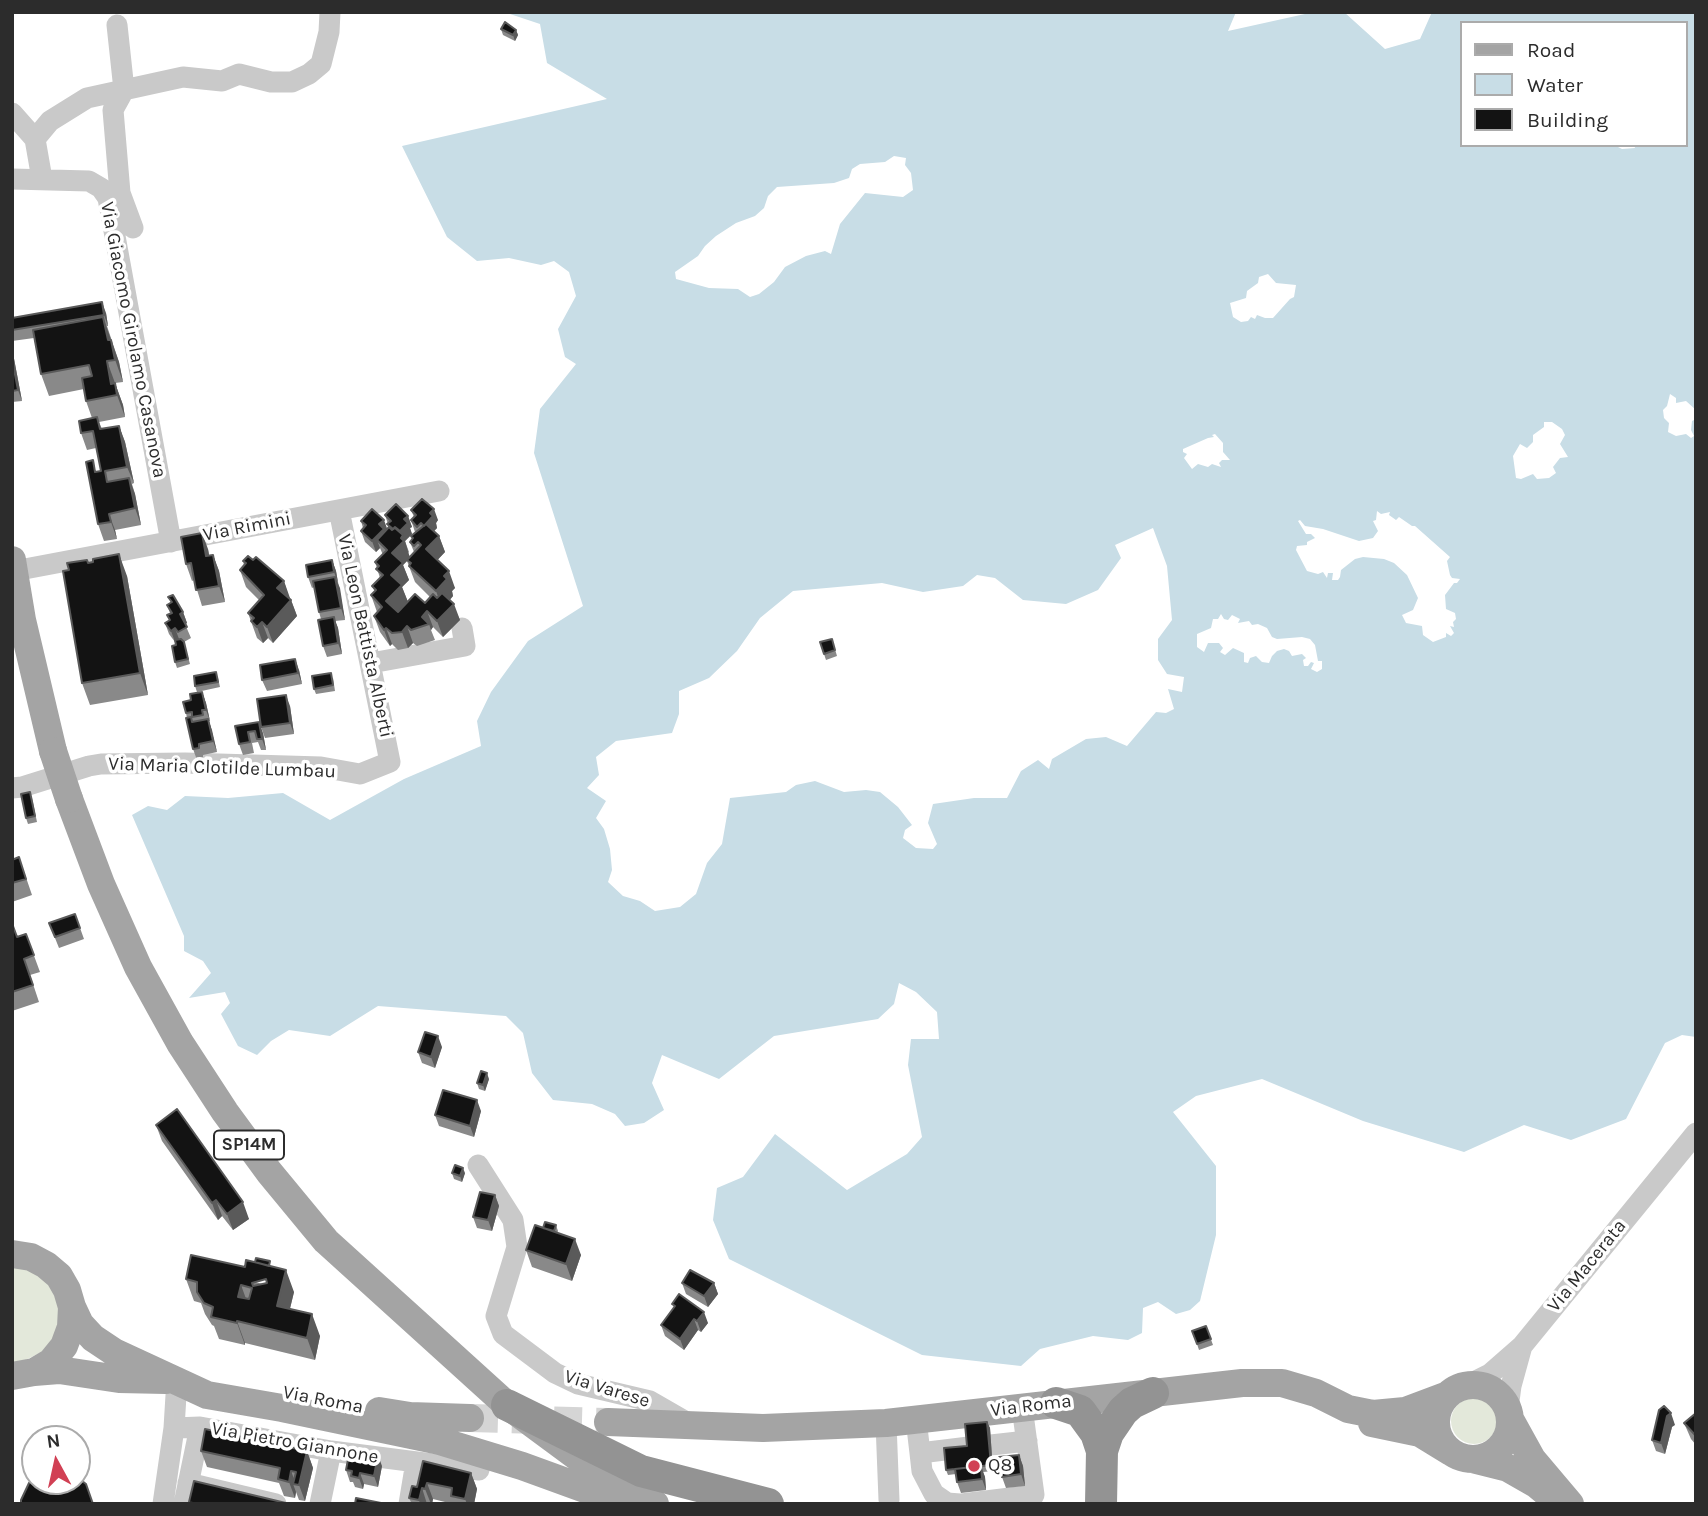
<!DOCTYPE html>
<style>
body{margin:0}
#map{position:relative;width:1708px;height:1516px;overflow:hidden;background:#fff;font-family:Karla,sans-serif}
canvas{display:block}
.frame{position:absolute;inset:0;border:14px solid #2c2c2c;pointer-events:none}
.legend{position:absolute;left:1460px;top:21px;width:228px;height:126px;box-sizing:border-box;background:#fff;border:2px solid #ababab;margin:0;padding:9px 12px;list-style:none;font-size:21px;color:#2c2c2c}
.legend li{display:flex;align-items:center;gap:14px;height:35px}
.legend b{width:35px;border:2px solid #ababab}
.north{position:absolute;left:21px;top:1425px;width:70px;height:70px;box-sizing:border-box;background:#fff;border:2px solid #ababab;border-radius:50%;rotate:352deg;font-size:19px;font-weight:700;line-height:28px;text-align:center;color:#2c2c2c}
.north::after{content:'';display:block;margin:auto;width:24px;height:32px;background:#d14054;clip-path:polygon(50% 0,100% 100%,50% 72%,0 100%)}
</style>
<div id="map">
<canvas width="1708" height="1516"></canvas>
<div class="frame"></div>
<ul class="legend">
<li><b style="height:9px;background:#a4a4a4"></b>Road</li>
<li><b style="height:19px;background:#c8dde6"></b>Water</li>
<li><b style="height:19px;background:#131313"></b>Building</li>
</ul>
<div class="north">N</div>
</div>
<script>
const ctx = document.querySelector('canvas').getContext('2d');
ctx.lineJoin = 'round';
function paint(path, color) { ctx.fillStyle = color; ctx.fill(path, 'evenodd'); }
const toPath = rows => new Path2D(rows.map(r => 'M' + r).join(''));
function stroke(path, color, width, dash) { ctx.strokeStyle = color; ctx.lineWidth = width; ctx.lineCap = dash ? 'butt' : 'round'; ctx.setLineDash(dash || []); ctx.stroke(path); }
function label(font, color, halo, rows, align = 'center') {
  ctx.font = font + ' Karla,sans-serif'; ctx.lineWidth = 7; ctx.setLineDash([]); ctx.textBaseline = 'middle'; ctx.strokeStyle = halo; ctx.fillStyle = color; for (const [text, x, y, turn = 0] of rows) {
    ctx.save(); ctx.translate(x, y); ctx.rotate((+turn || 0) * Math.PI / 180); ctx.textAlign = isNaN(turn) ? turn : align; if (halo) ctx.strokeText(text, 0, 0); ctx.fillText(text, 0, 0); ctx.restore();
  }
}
paint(toPath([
 [12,1264,47,1278,62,1305,53,1346,12,1367],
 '1451 1421a23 23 0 1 1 46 0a23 23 0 1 1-46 0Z'
]), '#e3e8da');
paint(toPath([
 [504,12,1236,12,1228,31,1314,12,1344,12,1385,49,1420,39,1432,12,1696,12,1696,410,1686,401,1676,403,1676,398,1670,394,1667,406,1663,410,1664,418,1669,423,1668,432,1676,436,1686,434,1691,438,1694,436,1691,430,1692,421,1696,419,1696,1037,1682,1035,1665,1043,1626,1119,1571,1140,1524,1125,1464,1152,1363,1121,1262,1079,1196,1096,1173,1112,1216,1166,1216,1235,1200,1301,1190,1310,1176,1314,1158,1302,1143,1308,1142,1333,1128,1340,1093,1336,1040,1349,1021,1366,922,1355,729,1259,713,1220,717,1188,743,1177,775,1134,847,1190,907,1154,922,1137,908,1065,911,1039,939,1039,937,1012,916,992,899,983,894,1004,878,1019,774,1036,719,1079,662,1055,652,1083,664,1110,644,1123,625,1126,615,1114,592,1104,553,1100,532,1073,523,1033,506,1016,378,1006,330,1036,289,1030,271,1041,257,1055,238,1046,221,1014,230,1003,225,992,189,998,211,973,203,961,184,951,184,936,132,815,148,806,167,810,185,796,228,798,283,793,330,820,404,779,481,746,477,721,491,692,528,641,583,606,534,453,540,409,576,364,565,357,558,329,576,296,569,272,554,261,541,265,509,258,477,261,447,237,402,146,607,99,547,63,540,24],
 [1461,23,1685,23,1685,145,1634,145,1635,148,1622,149,1614,145,1461,145],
 [894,156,906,158,905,165,911,173,913,190,903,197,865,193,840,224,831,254,825,251,806,256,785,267,774,282,759,294,750,297,738,289,709,288,676,279,675,272,698,256,705,246,716,236,736,223,755,216,764,208,768,196,777,187,834,183,849,178,852,169,860,164,885,162],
 [1268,274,1276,283,1296,285,1294,297,1290,299,1273,318,1265,318,1257,315,1255,319,1251,317,1248,321,1241,322,1233,317,1230,303,1246,298,1247,291,1258,283,1259,277],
 [1544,422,1552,422,1562,429,1565,435,1560,444,1568,457,1560,458,1553,467,1556,473,1549,478,1537,479,1533,474,1521,479,1516,478,1513,456,1520,444,1527,448,1533,442,1533,435,1544,427],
 [1215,434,1223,443,1223,452,1230,460,1222,460,1219,463,1221,467,1212,464,1208,467,1198,464,1192,469,1184,458,1187,454,1183,452,1183,449,1208,438,1214,437,1212,435],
 [1377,511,1381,514,1390,512,1389,515,1396,520,1399,517,1412,526,1415,526,1450,557,1447,561,1450,575,1452,578,1460,579,1457,583,1454,583,1445,595,1446,609,1455,613,1456,619,1453,622,1454,627,1450,626,1454,633,1451,636,1446,633,1446,637,1433,642,1423,635,1422,626,1406,623,1402,615,1413,610,1418,598,1407,575,1394,563,1384,559,1363,557,1355,559,1341,570,1340,577,1338,580,1332,580,1333,573,1328,573,1327,578,1323,572,1318,574,1307,571,1296,550,1297,546,1307,545,1307,542,1315,538,1311,534,1306,534,1298,521,1300,520,1305,526,1323,529,1359,541,1373,538,1378,531,1373,521,1376,520],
 [1153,528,1167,566,1172,620,1158,639,1158,660,1167,674,1184,677,1182,692,1168,689,1174,709,1166,713,1156,712,1127,746,1106,737,1086,739,1052,759,1049,769,1038,760,1021,771,1007,798,974,798,933,804,928,823,937,844,933,849,916,848,903,838,905,830,912,825,898,807,880,792,866,790,844,792,815,781,796,785,786,792,730,798,722,844,707,863,696,894,680,907,655,911,640,901,623,896,608,882,612,870,610,849,604,829,596,818,606,801,587,788,599,775,596,757,616,741,672,733,679,714,679,691,709,678,737,651,760,618,793,591,882,583,923,592,963,586,977,575,995,578,1023,600,1066,604,1098,590,1121,558,1115,545],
 [1221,614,1224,619,1228,620,1232,615,1240,619,1238,623,1249,621,1252,625,1258,624,1267,628,1272,637,1277,639,1302,637,1310,639,1315,645,1318,661,1322,661,1322,669,1317,672,1311,669,1314,663,1311,662,1308,666,1304,666,1303,660,1306,658,1302,654,1292,656,1289,651,1284,649,1277,651,1272,656,1269,663,1262,662,1256,656,1250,658,1248,663,1244,662,1244,653,1233,648,1225,655,1220,652,1223,648,1219,643,1208,643,1204,652,1197,647,1197,634,1211,628,1213,619,1218,619]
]), '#c8dde6');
stroke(toPath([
 [470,1418,608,1422]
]), '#d5d5d5', 28, [28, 14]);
stroke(toPath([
 [117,25,124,90,113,110,120,193,133,228],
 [12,113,35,139,42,179],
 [35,139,50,121,87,98,183,77,222,81,239,74,271,82,292,82,309,74,321,64,329,32,330,12],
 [12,179,89,181,101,188,108,198,171,542],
 [14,571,439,491],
 [371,663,465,646,462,628],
 [12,788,22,787,89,766,101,764,185,763,321,767,360,774,390,762,339,510],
 [478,1165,513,1220,517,1247,496,1316,503,1334,555,1373,578,1384,650,1401,690,1424],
 [1468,1385,1490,1374,1522,1346,1696,1133],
 [1508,1409,1511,1386,1522,1346],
 [916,1419,920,1453,969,1447],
 [886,1423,889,1500],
 [174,1428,200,1427,331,1451,479,1470],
 [991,1445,1027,1441],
 [920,1453,922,1471,934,1494,947,1503,960,1504],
 [188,1483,276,1504],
 [163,1504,174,1428,177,1379],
 [184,1504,200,1427],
 [320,1504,331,1451],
 [409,1504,416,1462],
 [962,1504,1034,1495,1022,1407]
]), '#c9c9c9', 21);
stroke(toPath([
 [12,560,22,620,53,751],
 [69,799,101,884,138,967,180,1043,225,1112,269,1172,326,1241,507,1405,576,1456,655,1504],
 [12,1254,31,1257,46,1265,59,1276,67,1290,72,1307,71,1327,64,1346,51,1362,34,1372,12,1376],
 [72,1307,80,1324,93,1338,114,1352,207,1395,282,1408,440,1441,522,1466,588,1490,612,1504],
 [34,1372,59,1370,119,1379,166,1380],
 '1436 1422a37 37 0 1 1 74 0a37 37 0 1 1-74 0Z',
 [379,1411,410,1416,470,1418],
 [1511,1421,1532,1459,1570,1504],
 [608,1422,763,1428,886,1423,1242,1383,1282,1383,1316,1393,1348,1409,1373,1414,1405,1411,1445,1396],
 [1372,1423,1420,1433,1451,1452],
 [1472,1459,1508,1468,1536,1484,1548,1494]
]), '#a4a4a4', 28);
stroke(toPath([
 [1056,1403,1080,1411,1096,1433,1102,1451,1101,1504],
 [507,1405,641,1471,768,1504],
 [1102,1451,1108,1433,1123,1411,1132,1403,1153,1393]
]), '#939393', 32);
stroke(toPath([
 [53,751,69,799]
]), '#a4a4a4', 28);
paint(toPath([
 [501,29,516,30,518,35,515,41,503,35],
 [106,313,108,326,107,326,119,362,123,382,115,383,123,405,125,417,99,422,102,429,119,426,125,442,134,483,132,484,135,494,141,525,115,530,117,539,104,541,98,524,97,472,101,471,96,448,87,450,81,433,92,418,86,401,84,389,49,396,41,374,34,338,12,341,12,318],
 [12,348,22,401,12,402],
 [411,510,438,520,436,523,437,528,434,531,439,536,445,552,437,560,455,588,452,591,453,596,450,600,460,620,443,637,433,627,431,630,435,640,417,646,413,643,408,648,398,650,392,644,390,646,380,632,374,616,377,612,371,595,375,592,372,586,380,578,375,562,383,555,380,548,376,552,365,542,361,531,363,528,361,521,388,529,389,528,388,524,385,515,408,516,412,527,410,528,412,534,405,541,409,552,408,553,410,557,414,552,410,542,412,539,411,536,415,532,411,520,414,517],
 [407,561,415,582,430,597,425,603,408,602,402,587,409,580,403,565],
 [208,549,209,555,213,555,219,571,225,602,202,606,194,580,192,581,186,564],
 [332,560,336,571,345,620,335,621,338,628,342,654,327,657,323,646,321,619,319,612,314,587,312,588,308,577],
 [243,561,284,581,289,598,291,600,297,616,273,643,268,638,263,643,257,638,248,613,259,600,246,587,240,570,244,565],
 [93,562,127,576,148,695,90,705,82,683,69,570],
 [168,597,183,612,187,623,185,624,191,638,184,642,190,664,177,668,175,662,176,645,175,642,169,634,165,623,169,620,167,615,170,613,167,605,171,603],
 [832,639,837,656,826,660,820,642],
 [299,670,302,684,267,691,262,680],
 [218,678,220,687,197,692,195,686],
 [333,678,335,691,316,694,314,689],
 [202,692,206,703,210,721,209,721,217,752,203,755,203,759,197,760,193,749,186,713,191,700],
 [290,706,294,734,265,738,261,727],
 [235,726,263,733,266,750,261,750,258,742,252,743,254,753,243,755,239,744],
 [32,798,37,822,28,824,26,818],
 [19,857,32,895,12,902,12,860],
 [75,914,84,939,59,948,49,923],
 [12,926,17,937,26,934,40,972,30,975,39,1002,12,1011],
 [442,1047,435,1068,422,1063,418,1052],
 [489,1079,485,1091,479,1089,477,1083],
 [481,1111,474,1137,439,1126,435,1115],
 [156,1125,249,1219,233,1230,222,1216,218,1220,162,1141],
 [452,1173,465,1173,462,1182,454,1179],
 [495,1195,499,1206,492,1231,477,1228,473,1217],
 [556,1225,558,1231,557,1233,581,1255,572,1281,532,1267,526,1250,543,1227],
 [245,1267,294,1292,290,1309,320,1336,315,1360,245,1343,245,1345,219,1339,214,1326,212,1325,205,1314,201,1303,194,1301,186,1279],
 [266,1279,267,1283,262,1284,255,1282],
 [682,1283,714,1283,718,1294,708,1307,686,1294],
 [672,1304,708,1323,701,1332,698,1330,684,1350,665,1336,661,1325,674,1307],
 [1206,1326,1213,1345,1199,1350,1197,1344],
 [1696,1413,1696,1445,1691,1439,1684,1423],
 [987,1422,990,1428,993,1471,983,1472,985,1477,986,1490,961,1493,957,1482,956,1474,948,1475,946,1470],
 [1675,1425,1672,1427,1665,1454,1656,1451,1652,1440],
 [201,1451,307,1451,313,1468,305,1501,299,1500,296,1492,295,1498,284,1496,279,1483,207,1467],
 [1019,1455,1023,1466,1025,1486,1006,1488,1002,1477],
 [423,1461,471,1473,477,1489,474,1504,453,1504,433,1499,432,1504,412,1504,409,1498,417,1487],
 [382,1466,378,1487,364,1484,363,1489,355,1487,353,1482,350,1482,346,1470]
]), '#898989');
paint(toPath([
 [516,30,518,35,515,41,513,35],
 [102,302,106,313,108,326,104,315],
 [103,317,119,362,123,382,108,340],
 [12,348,22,401,18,390,12,359],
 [107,361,115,383,111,384],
 [115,383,123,405,125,417,117,395],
 [119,426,125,442,134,483,127,467],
 [129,478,135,494,141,525,135,508],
 [434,509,438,520,436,523,437,528,428,537,424,526,430,513],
 [109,514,115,530,117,539,111,522],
 [408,516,412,527,410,528,412,534,405,541,410,558,403,565,409,580,402,587,408,602,392,618,386,601,391,575,392,553,401,538,400,531,404,519],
 [384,520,388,531,377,540,380,548,376,552,372,541,379,524],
 [202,533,208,549,212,572,206,556],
 [439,536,445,552,432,566,426,549],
 [119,554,127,576,148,695,140,673],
 [213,555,219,571,225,602,219,586],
 [332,560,336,571,338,583,334,572],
 [449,571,455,588,452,591,453,596,442,608,436,591,444,576],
 [335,577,340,588,345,620,341,608],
 [284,581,290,598,283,604,277,588],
 [291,600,297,616,273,643,267,627],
 [454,604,460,620,443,637,437,621],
 [427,611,433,627,431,630,429,624,422,617],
 [183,612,187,623,184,625,180,614],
 [334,617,338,628,342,654,338,643],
 [262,622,268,638,263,643,257,627],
 [407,626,413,643,408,648,402,632],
 [175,628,179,639,175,642,171,631],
 [386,628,392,644,390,646,384,630],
 [295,659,299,670,302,684,298,673],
 [202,692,206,703,210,721,206,710],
 [286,695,290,706,294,734,290,723],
 [208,719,212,730,217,752,213,741],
 [259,722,263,733,266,750,262,739],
 [438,1036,442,1047,435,1068,431,1057],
 [487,1073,489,1079,485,1091,483,1085],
 [477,1100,481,1111,474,1137,470,1126],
 [463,1168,465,1173,462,1182,460,1176],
 [495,1195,499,1206,492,1231,488,1220],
 [216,1200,222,1216,218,1220,212,1203],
 [243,1202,249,1219,233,1230,227,1214],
 [575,1239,581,1255,572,1281,566,1264],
 [286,1270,294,1292,285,1328,277,1306],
 [714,1283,718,1294,708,1307,704,1296],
 [241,1285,249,1307,238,1297],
 [704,1312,708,1323,701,1332,697,1321],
 [312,1314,320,1336,315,1360,307,1338],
 [694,1319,698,1330,684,1350,680,1339],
 [237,1321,245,1343,245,1345,237,1323],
 [1671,1413,1675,1425,1672,1427,1665,1454,1661,1443,1667,1416],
 [987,1422,990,1428,993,1471,991,1465],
 [307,1451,313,1468,305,1501,299,1485],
 [378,1455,382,1466,378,1487,374,1476],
 [1019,1455,1023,1466,1025,1486,1021,1474],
 [981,1466,985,1477,986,1490,982,1479],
 [291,1471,296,1484,293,1484,296,1492,295,1498,289,1482],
 [360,1473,364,1484,363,1489,359,1478],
 [471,1473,477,1489,474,1504,467,1504,465,1499],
 [427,1483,433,1499,432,1504,431,1504,425,1489],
 [422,1488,427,1504,420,1504,419,1500]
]), '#5a5a5a');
const building = toPath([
 [505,22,516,30,513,35,501,29,505,22],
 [102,302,104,315,12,330,12,318,102,302],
 [103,317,108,340,111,340,115,360,107,361,111,384,115,383,117,395,86,401,82,378,92,376,89,365,41,374,33,330,103,317],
 [12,359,18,390,12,391,12,359],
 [97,417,100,429,119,426,127,467,105,471,107,482,129,478,135,508,109,514,111,522,98,524,86,462,93,460,95,472,101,471,93,431,81,433,79,421,97,417],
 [422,499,434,509,430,513,433,516,424,526,421,523,417,527,411,520,416,515,411,510,422,499],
 [396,504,408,516,404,519,408,523,400,531,395,527,393,529,387,524,391,521,385,515,396,504],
 [372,509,384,520,379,524,384,529,372,541,361,531,366,525,361,521,372,509],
 [426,524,439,536,426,549,449,571,444,576,447,579,436,591,409,566,411,563,407,560,421,545,418,542,414,546,410,542,413,538,411,536,426,524],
 [389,527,392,530,395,528,403,535,401,538,404,541,392,553,403,563,391,575,402,585,386,601,398,612,415,594,425,603,433,594,437,598,442,593,454,604,437,621,427,611,422,617,429,624,411,630,407,626,402,632,392,633,386,628,384,630,374,616,382,607,371,595,376,590,372,586,383,575,376,569,379,566,375,562,387,550,377,540,389,527],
 [202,533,206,556,213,555,219,586,196,590,191,563,186,564,181,537,202,533],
 [119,554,140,673,82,683,63,571,69,570,67,563,87,560,88,563,93,562,93,559,119,554],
 [248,556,253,560,256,557,284,581,277,588,291,600,267,627,262,622,257,627,251,621,254,618,248,613,264,595,240,570,246,563,243,561,248,556],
 [332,560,334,572,308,577,306,565,332,560],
 [335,577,341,608,319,612,313,581,335,577],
 [173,595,183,612,180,614,187,627,178,632,175,628,171,631,165,623,170,620,167,615,172,613,167,605,172,602,168,597,173,595],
 [334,617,338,643,323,646,318,620,334,617],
 [181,639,184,642,188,659,175,662,172,646,176,645,175,640,181,639],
 [832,639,835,650,824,654,820,642,832,639],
 [295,659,298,673,262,680,260,665,295,659],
 [216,672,218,682,195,686,194,676,216,672],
 [331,673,333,685,314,689,312,676,331,673],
 [202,692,206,710,202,710,203,715,192,717,192,712,186,713,183,702,191,700,190,694,202,692],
 [286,695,290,723,261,727,257,699,286,695],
 [191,717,192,722,208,719,213,741,199,744,199,748,193,749,186,718,191,717],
 [259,722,262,739,257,739,255,731,248,732,250,742,239,744,235,726,259,722],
 [30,792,35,816,26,818,21,794,30,792],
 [19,857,26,879,12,883,12,860,19,857],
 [75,914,80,928,55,937,49,923,75,914],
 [12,926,13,926,17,937,26,934,34,955,24,959,33,985,12,992,12,926],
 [425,1032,438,1036,431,1057,418,1052,425,1032],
 [481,1071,487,1073,483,1085,477,1083,481,1071],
 [443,1090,477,1100,470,1126,435,1115,443,1090],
 [177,1109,243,1202,227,1214,216,1200,212,1203,156,1125,177,1109],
 [455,1165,463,1168,460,1176,452,1173,455,1165],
 [480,1192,495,1195,488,1220,473,1217,480,1192],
 [545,1222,556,1225,554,1231,543,1228,545,1222],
 [535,1225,575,1239,566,1264,526,1250,535,1225],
 [191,1255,245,1267,246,1260,286,1270,277,1306,312,1314,307,1338,237,1321,237,1323,211,1317,213,1307,204,1303,197,1292,197,1282,186,1279,191,1255],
 [266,1279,267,1283,253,1286,252,1283,266,1279],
 [241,1285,252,1288,249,1299,238,1297,241,1285],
 [256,1258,270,1261,269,1266,255,1262,256,1258],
 [690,1270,714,1283,704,1296,682,1283,690,1270],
 [679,1294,704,1312,697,1321,694,1319,680,1339,661,1325,675,1306,672,1304,679,1294],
 [1206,1326,1211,1339,1197,1344,1192,1331,1206,1326],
 [1664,1406,1671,1413,1667,1416,1661,1443,1652,1440,1659,1410,1664,1406],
 [1696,1413,1696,1436,1684,1423,1696,1413],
 [987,1422,991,1465,946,1470,944,1448,967,1446,965,1424,987,1422],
 [205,1429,307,1451,299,1485,293,1484,296,1472,291,1471,289,1482,278,1479,280,1468,201,1451,205,1429],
 [350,1449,378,1455,374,1476,360,1473,359,1478,351,1476,352,1471,346,1470,350,1449],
 [1019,1455,1021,1474,1002,1477,999,1457,1019,1455],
 [423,1461,471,1473,465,1499,451,1496,452,1488,427,1483,425,1489,422,1488,419,1500,409,1498,412,1486,417,1487,423,1461],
 [981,1466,982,1479,957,1482,955,1469,981,1466],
 [35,1477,35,1481,77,1481,77,1477,86,1484,93,1504,21,1504,21,1500,29,1483,35,1477],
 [194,1481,290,1504,196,1504,189,1502,194,1481],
 [356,1498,386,1504,355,1504,356,1498]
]);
paint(building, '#131313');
stroke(building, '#5a5a5a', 2);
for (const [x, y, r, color] of [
 [974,1466,7,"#d14054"]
]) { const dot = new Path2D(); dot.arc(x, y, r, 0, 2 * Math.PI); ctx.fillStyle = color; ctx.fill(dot); stroke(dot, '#fff', 2.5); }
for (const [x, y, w] of [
 [249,1145,70]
]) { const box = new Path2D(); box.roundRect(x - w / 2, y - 14.5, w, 29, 5); ctx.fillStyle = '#fff'; ctx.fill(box); stroke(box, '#2c2c2c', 2); }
label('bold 18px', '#2c2c2c', null, [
 ["SP14M",249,1145]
]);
label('19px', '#2c2c2c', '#fff', [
 ["Via Giacomo Girolamo Casanova",133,340,79],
 ["Via Rimini",247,527,-11],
 ["Via Leon Battista Alberti",365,636,78],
 ["Via Maria Clotilde Lumbau",222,768,2],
 ["Via Macerata",1587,1266,-51],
 ["Via Varese",607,1389,17],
 ["Via Roma",323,1400,11],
 ["Via Roma",1031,1406,-7],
 ["Via Pietro Giannone",295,1443,10]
]);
label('19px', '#2c2c2c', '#fff', [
 ["Q8",988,1466]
], 'left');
</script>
